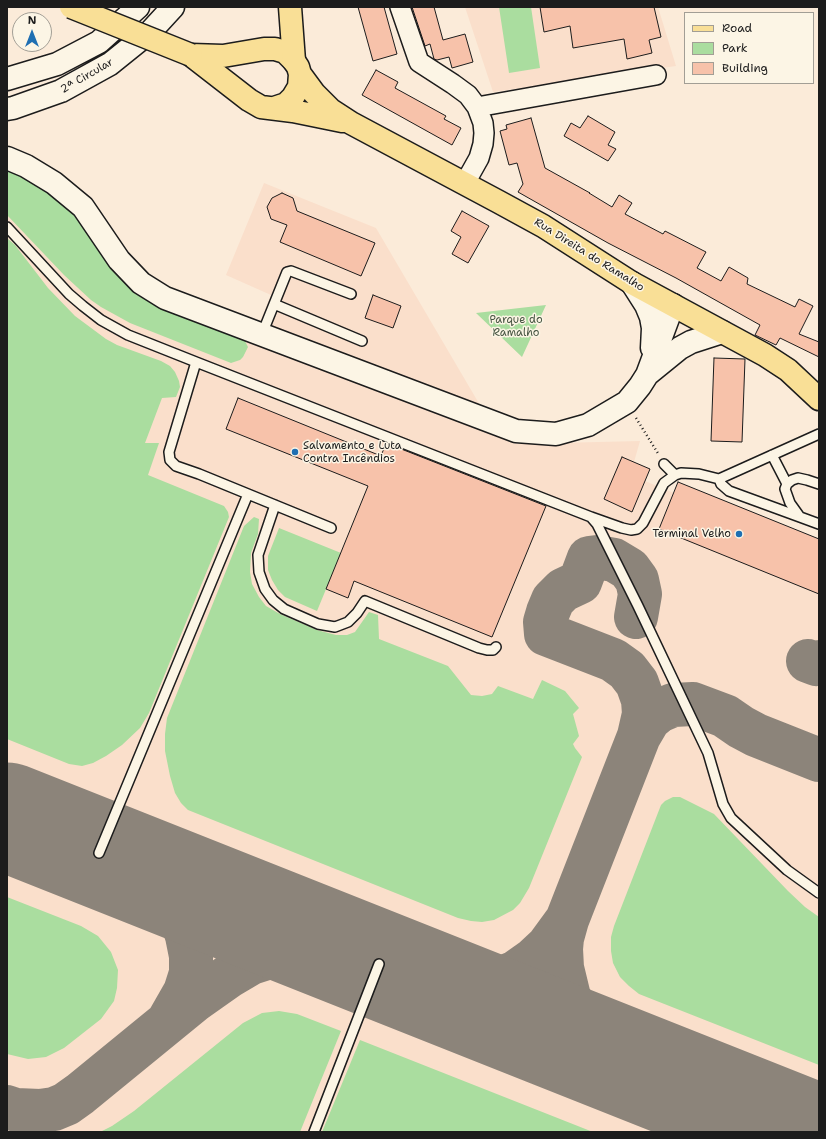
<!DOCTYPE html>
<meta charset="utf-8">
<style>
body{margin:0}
#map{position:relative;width:826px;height:1139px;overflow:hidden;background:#fbebd9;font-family:"Shantell Sans",sans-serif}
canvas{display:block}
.frame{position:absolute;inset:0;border:8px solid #1c1c1c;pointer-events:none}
.legend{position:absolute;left:684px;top:12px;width:130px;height:72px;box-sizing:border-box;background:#fcf5e5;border:1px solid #a29e95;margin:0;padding:5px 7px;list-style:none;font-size:12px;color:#1c1c1c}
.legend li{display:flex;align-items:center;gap:8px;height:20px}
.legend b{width:20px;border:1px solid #a29e95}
.north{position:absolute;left:12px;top:12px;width:40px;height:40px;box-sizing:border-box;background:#fcf5e5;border:1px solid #a29e95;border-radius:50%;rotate:0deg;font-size:11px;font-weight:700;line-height:16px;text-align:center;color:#1c1c1c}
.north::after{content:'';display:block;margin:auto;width:14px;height:18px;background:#1f6fb2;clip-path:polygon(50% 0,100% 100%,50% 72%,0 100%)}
</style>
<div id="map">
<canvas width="826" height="1139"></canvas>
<div class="frame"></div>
<ul class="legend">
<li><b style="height:5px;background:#f9df96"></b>Road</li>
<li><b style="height:11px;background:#aadd9f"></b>Park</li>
<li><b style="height:11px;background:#f7c2aa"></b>Building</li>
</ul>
<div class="north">N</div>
</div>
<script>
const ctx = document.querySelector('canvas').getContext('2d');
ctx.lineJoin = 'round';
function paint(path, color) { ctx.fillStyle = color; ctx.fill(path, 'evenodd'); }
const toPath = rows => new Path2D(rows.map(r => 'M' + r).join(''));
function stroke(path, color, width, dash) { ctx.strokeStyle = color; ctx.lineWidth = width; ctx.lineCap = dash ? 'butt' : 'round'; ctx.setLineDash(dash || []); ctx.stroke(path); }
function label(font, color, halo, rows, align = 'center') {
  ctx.font = font + ' "Shantell Sans",sans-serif'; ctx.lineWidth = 3; ctx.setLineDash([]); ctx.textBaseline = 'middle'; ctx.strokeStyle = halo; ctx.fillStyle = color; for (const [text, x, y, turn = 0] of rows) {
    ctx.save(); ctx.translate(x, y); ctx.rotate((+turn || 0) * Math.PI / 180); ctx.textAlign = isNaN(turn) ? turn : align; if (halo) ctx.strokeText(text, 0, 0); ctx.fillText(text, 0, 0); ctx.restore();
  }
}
paint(toPath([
 [465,7,658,7,676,66,493,92],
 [7,182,170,312,516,444,640,441,634,462,650,469,645,481,674,493,678,482,819,539,819,1132,7,1132],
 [264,183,376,228,484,412,259,324,271,295,226,275]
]), '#fadfcb');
paint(toPath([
 [499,7,531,7,540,68,509,73],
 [7,169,50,191,73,211,108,263,244,339,248,347,243,357,240,360,231,363,130,323,101,307,91,300,64,275,7,215],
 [7,238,15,245,48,288,75,316,106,339,117,345,161,361,170,366,175,372,179,381,180,387,176,397,162,398,145,443,159,443,148,475,224,506,228,512,229,517,149,713,140,728,122,745,106,756,93,763,82,766,69,764,7,739],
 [546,305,522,357,476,313],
 [254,517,259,519,258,534,251,553,250,572,252,584,259,597,266,606,280,614,317,630,336,635,347,635,355,632,369,612,378,615,379,639,448,666,471,695,482,696,492,694,498,686,533,699,542,680,565,691,579,708,573,714,579,736,573,744,575,748,582,757,529,888,520,903,513,910,494,920,482,922,471,921,458,918,188,810,181,803,175,793,170,776,165,751,165,734,167,718,244,526],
 [279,528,341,553,317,611,285,597,278,590,272,580,268,570,268,556],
 [673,797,680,797,714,814,788,891,805,907,819,917,819,1065,639,994,629,986,620,977,613,963,611,951,611,937,614,926,661,805,665,801],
 [7,897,81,926,98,936,111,952,118,970,117,988,114,1001,101,1019,64,1048,46,1057,28,1059,7,1054],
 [279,1011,297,1014,341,1031,300,1132,100,1132,112,1126,134,1111,243,1023,262,1013],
 [360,1040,593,1132,322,1132]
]), '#aadd9f');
stroke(toPath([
 [636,617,640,594,637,580,629,569,614,560,597,557,589,558,580,582,563,590,553,600,548,612,545,622,546,634,613,660,627,670,637,683,643,700,644,714,639,736,567,920,562,938,561,949,562,968,569,997,585,1025,595,1038,607,1049,625,1060,649,1072],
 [808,661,816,664,819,662],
 [639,736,649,719,659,711,673,705,693,704,725,716,741,727,756,735,819,760],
 [114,859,159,888,170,898,181,917,187,936,191,956,191,973,185,992,169,1020],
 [427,983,458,986,479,985,499,979,516,972,533,960,548,946,567,920],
 [7,1107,16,1110,40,1111,54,1109,66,1104,80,1094,195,1000,229,976,251,963,276,955,303,952,334,953,367,959]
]), '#8c847a', 44);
stroke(toPath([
 [7,817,801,1132]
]), '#8c847a', 109);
const building = toPath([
 [358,7,384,7,397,54,373,61,358,7],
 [412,7,434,7,443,40,465,34,473,62,452,68,449,57,437,60,434,59,430,44,425,46,412,7],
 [540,7,654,7,661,37,649,40,652,53,627,59,624,39,573,48,570,26,544,32,540,7],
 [376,70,398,82,395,88,446,116,444,119,461,128,452,145,362,95,376,70],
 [588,116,615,132,608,145,616,149,608,161,564,136,571,123,580,128,588,116],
 [531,118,545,168,590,193,589,193,612,207,619,195,632,203,625,214,663,234,665,231,706,252,697,268,721,281,729,267,748,278,747,284,795,307,799,299,813,306,799,334,819,342,819,357,780,338,776,345,755,335,760,325,676,278,608,243,518,192,523,184,517,163,509,165,500,131,507,129,506,125,531,118],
 [282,193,293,198,297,211,375,243,361,276,280,242,287,225,271,219,267,207,272,198,282,193],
 [462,211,489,226,468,263,452,254,461,237,451,231,462,211],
 [373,295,401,306,393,328,365,318,373,295],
 [714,358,745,359,742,442,711,441,714,358],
 [238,398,381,456,386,443,546,506,492,637,354,581,348,598,326,589,368,486,226,429,238,398],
 [622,457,650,469,632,512,604,499,622,457],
 [678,482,819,539,819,594,659,529,678,482]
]);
paint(building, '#f7c2aa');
stroke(building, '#1c1c1c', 1);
const lane = toPath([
 [7,227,69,294,83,306,101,320,128,335,196,362,169,452,170,460,176,466,199,474,331,528],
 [274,304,362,341],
 [262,334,287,272,291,271,351,294],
 [196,362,591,517,597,524,638,606,708,753,723,804,731,818,787,870,819,893],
 [772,455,787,484],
 [664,464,675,475,681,473,699,474,719,479,819,434],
 [719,479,721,484,729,491,800,517],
 [819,484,807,480,798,478,792,480,787,484,785,489,790,503,800,517,819,524],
 [275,505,258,555,259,572,265,589,273,600,284,609,318,624,335,627,348,622,357,613,365,601,479,648,487,650,493,650,496,647],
 [591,517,622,528,631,530,637,529,643,523,664,483,675,475],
 [99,853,248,494],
 [314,1132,379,964]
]);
const street = toPath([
 [400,7,419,62,453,84,468,95,477,107,483,123,484,133,483,144,479,158,465,183],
 [477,107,656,75]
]);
const secondary = toPath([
 [7,79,57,64,99,42,138,7],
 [7,109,13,108,61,91,110,64,151,31,173,7],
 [7,158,26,166,54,183,83,207,119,260,141,283,165,298,516,431,556,434,588,425,627,402,640,386,647,375,673,305],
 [632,283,646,305,651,317,653,328,652,348],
 [648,374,680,348,691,342,722,332]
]);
const primary = toPath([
 [191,55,249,100,261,107,293,111,342,121],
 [191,55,223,56,264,49,275,49,285,52,294,61,298,67,300,74,299,87,293,97,286,104,274,108],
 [300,74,314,93,331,110,351,123,499,202,543,226,632,283,765,355,788,370,819,399]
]);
const highway = toPath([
 [290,7,294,61]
]);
stroke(lane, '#1c1c1c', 12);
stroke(street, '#1c1c1c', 22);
stroke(secondary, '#1c1c1c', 25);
stroke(primary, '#1c1c1c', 25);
stroke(highway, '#1c1c1c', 25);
stroke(toPath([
 [636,418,659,455]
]), '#1c1c1c', 2.5, [1, 3]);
stroke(lane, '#fcf5e5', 9);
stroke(street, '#fcf5e5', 19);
stroke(secondary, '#fcf5e5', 22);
stroke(primary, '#f9df96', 22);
stroke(highway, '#f9df96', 22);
const primaryBridge = toPath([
 [71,7,191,55]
]);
stroke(primaryBridge, '#1c1c1c', 25, []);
stroke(primaryBridge, '#f9df96', 22);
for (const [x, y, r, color] of [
 [295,452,4,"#1f6fb2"],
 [739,534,4,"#1f6fb2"]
]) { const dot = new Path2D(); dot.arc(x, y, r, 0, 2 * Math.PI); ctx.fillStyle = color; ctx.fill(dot); stroke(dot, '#fcf5e5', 1.5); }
label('11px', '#1c1c1c', '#fcf5e5', [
 ["2ª Circular",87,76,-30],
 ["Rua Direita do Ramalho",589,255,32]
]);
label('11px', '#475643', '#fcf5e5', [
 ["Parque do",516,320],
 ["Ramalho",516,333]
]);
label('11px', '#1c1c1c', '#fcf5e5', [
 ["Salvamento e Luta",303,446],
 ["Contra Incêndios",303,459],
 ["Terminal Velho",731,534,"right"]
], 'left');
</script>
